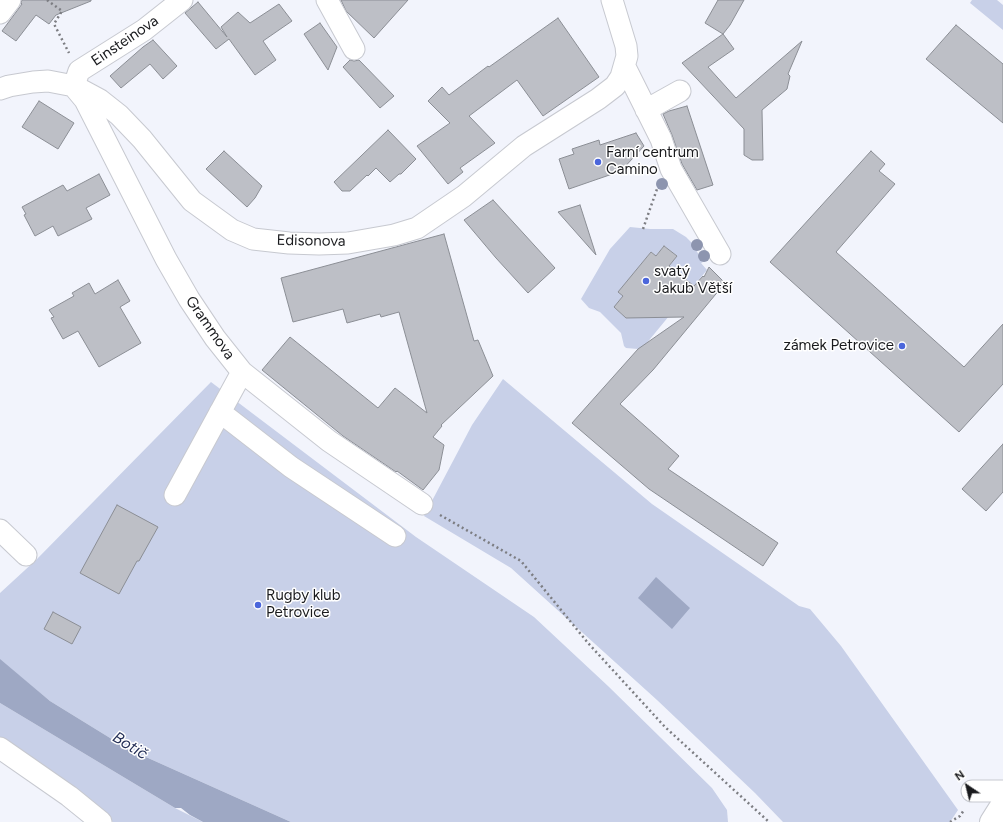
<!DOCTYPE html>
<meta charset="utf-8">
<style>
body{margin:0}
#map{position:relative;width:1003px;height:822px;overflow:hidden;background:#f2f4fc;font-family:Figtree,sans-serif}
canvas{display:block}
.north{position:absolute;left:947px;top:766px;width:40px;height:40px;-webkit-text-stroke:3px #fff;paint-order:stroke;rotate:325deg;font-size:11px;font-weight:700;line-height:16px;text-align:center;color:#191a1d}
.north::after{content:'';display:block;margin:auto;width:14px;height:18px;background:#191a1d;clip-path:polygon(50% 0,100% 100%,50% 72%,0 100%)}
</style>
<div id="map">
<canvas width="1003" height="822"></canvas>
<div class="north">N</div>
</div>
<script>
const ctx = document.querySelector('canvas').getContext('2d');
ctx.lineJoin = 'round';
function paint(path, color) { ctx.fillStyle = color; ctx.fill(path, 'evenodd'); }
const toPath = rows => new Path2D(rows.map(r => 'M' + r).join(''));
function stroke(path, color, width, dash) { ctx.strokeStyle = color; ctx.lineWidth = width; ctx.lineCap = dash ? 'butt' : 'round'; ctx.setLineDash(dash || []); ctx.stroke(path); }
function label(font, color, halo, rows, align = 'center') {
  ctx.font = font + ' Figtree,sans-serif'; ctx.lineWidth = 3; ctx.setLineDash([]); ctx.textBaseline = 'middle'; ctx.strokeStyle = halo; ctx.fillStyle = color; for (const [text, x, y, turn = 0] of rows) {
    ctx.save(); ctx.translate(x, y); ctx.rotate((+turn || 0) * Math.PI / 180); ctx.textAlign = isNaN(turn) ? turn : align; if (halo) ctx.strokeText(text, 0, 0); ctx.fillText(text, 0, 0); ctx.restore();
  }
}
paint(toPath([
 [972,0,997,0,1003,5,1003,30,970,3],
 [630,227,650,229,673,229,686,237,692,243,703,262,701,263,707,270,641,350,639,348,638,349,626,348,624,346,621,333,600,312,589,308,581,299,610,249],
 [664,246,677,256,628,318,626,318,615,308,615,307,623,296,619,292,651,252,656,256],
 [503,379,652,504,799,606,810,609,841,646,958,810,950,822,783,822,755,793,657,700,511,568,424,516,472,425],
 [211,382,416,537,534,617,608,686,712,788,727,810,728,822,291,822,128,749,50,701,0,660,0,593,37,559],
 [0,703,175,808,203,822,113,822,0,741]
]), '#c8d0e8');
paint(toPath([
 [656,577,690,608,672,629,638,598],
 [0,659,50,701,128,749,291,822,203,822,190,815,181,808,175,808,0,703]
]), '#9ea8c4');
const building = toPath([
 [22,0,91,0,91,1,56,15,49,24,36,15,16,41,2,31,22,4,21,3,22,0],
 [341,0,408,0,374,38,346,11,341,0],
 [718,0,744,0,730,25,723,34,705,23,718,0],
 [198,2,227,37,221,27,238,12,250,23,279,4,292,21,263,41,276,60,255,75,229,39,216,49,185,13,198,2],
 [558,18,599,77,543,116,517,80,469,116,495,143,460,168,463,172,448,184,417,146,450,123,428,101,442,87,449,95,488,66,489,67,558,18],
 [320,23,337,47,328,70,304,34,320,23],
 [956,25,1003,64,1003,123,926,59,956,25],
 [723,34,734,49,708,67,736,98,802,41,788,74,790,76,787,89,762,110,763,160,752,160,744,155,744,129,682,63,723,34],
 [153,40,177,66,163,79,150,64,121,88,110,76,143,47,153,40],
 [350,60,354,61,359,60,394,96,380,108,343,67,350,60],
 [39,101,74,123,58,149,22,127,39,101],
 [687,106,713,185,697,190,682,164,672,135,663,114,669,111,687,106],
 [388,130,416,159,401,174,399,174,390,182,376,168,368,176,367,175,350,191,342,191,334,182,388,130],
 [636,133,644,146,621,171,569,189,559,159,574,154,572,149,599,140,600,145,636,133],
 [224,151,262,186,255,198,247,207,206,169,224,151],
 [871,151,885,164,879,171,895,184,836,252,964,367,1003,324,1003,384,959,432,770,262,871,151],
 [99,174,110,195,86,208,92,219,58,236,53,226,35,236,24,215,26,214,22,207,63,185,67,191,99,174],
 [493,200,555,268,528,293,496,258,464,220,493,200],
 [580,205,596,255,558,212,580,205],
 [444,234,474,341,478,340,493,376,441,425,442,426,433,437,444,445,439,470,423,490,397,471,396,472,343,436,262,370,290,337,378,408,395,388,427,413,399,312,381,317,380,314,347,323,343,309,293,322,281,278,444,234],
 [664,246,677,256,669,266,694,286,703,276,704,277,709,267,725,283,653,370,620,404,679,456,668,469,778,543,763,566,649,489,572,423,638,349,684,317,626,318,614,307,623,296,618,292,651,252,656,256,664,246],
 [118,280,130,301,120,307,141,343,99,367,78,331,63,339,51,318,54,317,49,310,74,296,72,293,89,283,95,294,118,280],
 [1003,444,1003,492,986,511,962,489,1003,444],
 [117,505,158,527,139,561,137,561,119,594,80,573,117,505],
 [53,612,81,627,72,644,44,629,53,612]
]);
paint(building, '#bdbfc6');
stroke(building, '#8b8e95', 1);
const minor = toPath([
 [327,0,354,49],
 [0,13,10,0],
 [625,67,661,139,671,169,720,254],
 [74,86,79,71,144,30,182,0],
 [75,88,85,100,166,259,189,299,215,338,242,372,329,441,422,504],
 [0,89,9,86,33,82,48,81,74,86,100,100,119,115,142,139,192,201,232,230,253,239,289,243,319,244,348,243,394,235,417,228,464,196,524,146,598,99,615,86,621,77,627,56,626,46,612,0],
 [646,110,680,91],
 [220,412,291,467,395,536],
 [175,495,242,372],
 [0,530,26,555],
 [0,748,69,796,101,822],
 [972,791,1003,791]
]);
const major = toPath([
 [991,822,1003,803]
]);
stroke(minor, '#c7c9d0', 23);
stroke(major, '#c7c9d0', 24);
stroke(toPath([
 [47,0,62,11,54,24,69,53],
 [643,229,657,189,658,188],
 [440,515,521,561,588,643,665,727,769,822],
 [950,822,960,816,964,810]
]), '#7c7d82', 2.5, [2, 3]);
stroke(minor, '#fff', 21);
stroke(major, '#fff', 22);
ctx.fillStyle = '#8d95af';
for (const [x, y] of [
 [662,184],
 [697,245],
 [704,256]
]) { ctx.beginPath(); ctx.arc(x, y, 6, 0, 2 * Math.PI); ctx.fill(); }
for (const [x, y, r, color] of [
 [598,162,4,"#4b66db"],
 [646,281,4,"#4b66db"],
 [902,346,4,"#4b66db"],
 [258,605,4,"#4b66db"]
]) { const dot = new Path2D(); dot.arc(x, y, r, 0, 2 * Math.PI); ctx.fillStyle = color; ctx.fill(dot); stroke(dot, '#fff', 1.5); }
label('15px', '#191a1d', '#fff', [
 ["Einsteinova",125,41,-34],
 ["Edisonova",311,241,1],
 ["Grammova",210,328,55]
]);
label('15px', '#191a1d', '#fff', [
 ["Farní centrum",606,153],
 ["Camino",606,170],
 ["svatý",654,272],
 ["Jakub Větší",654,289],
 ["zámek Petrovice",894,346,"right"],
 ["Rugby klub",266,596],
 ["Petrovice",266,613]
], 'left');
label('italic 16px', '#263159', '#fff', [
 ["Botič",130,746,32]
]);
</script>
